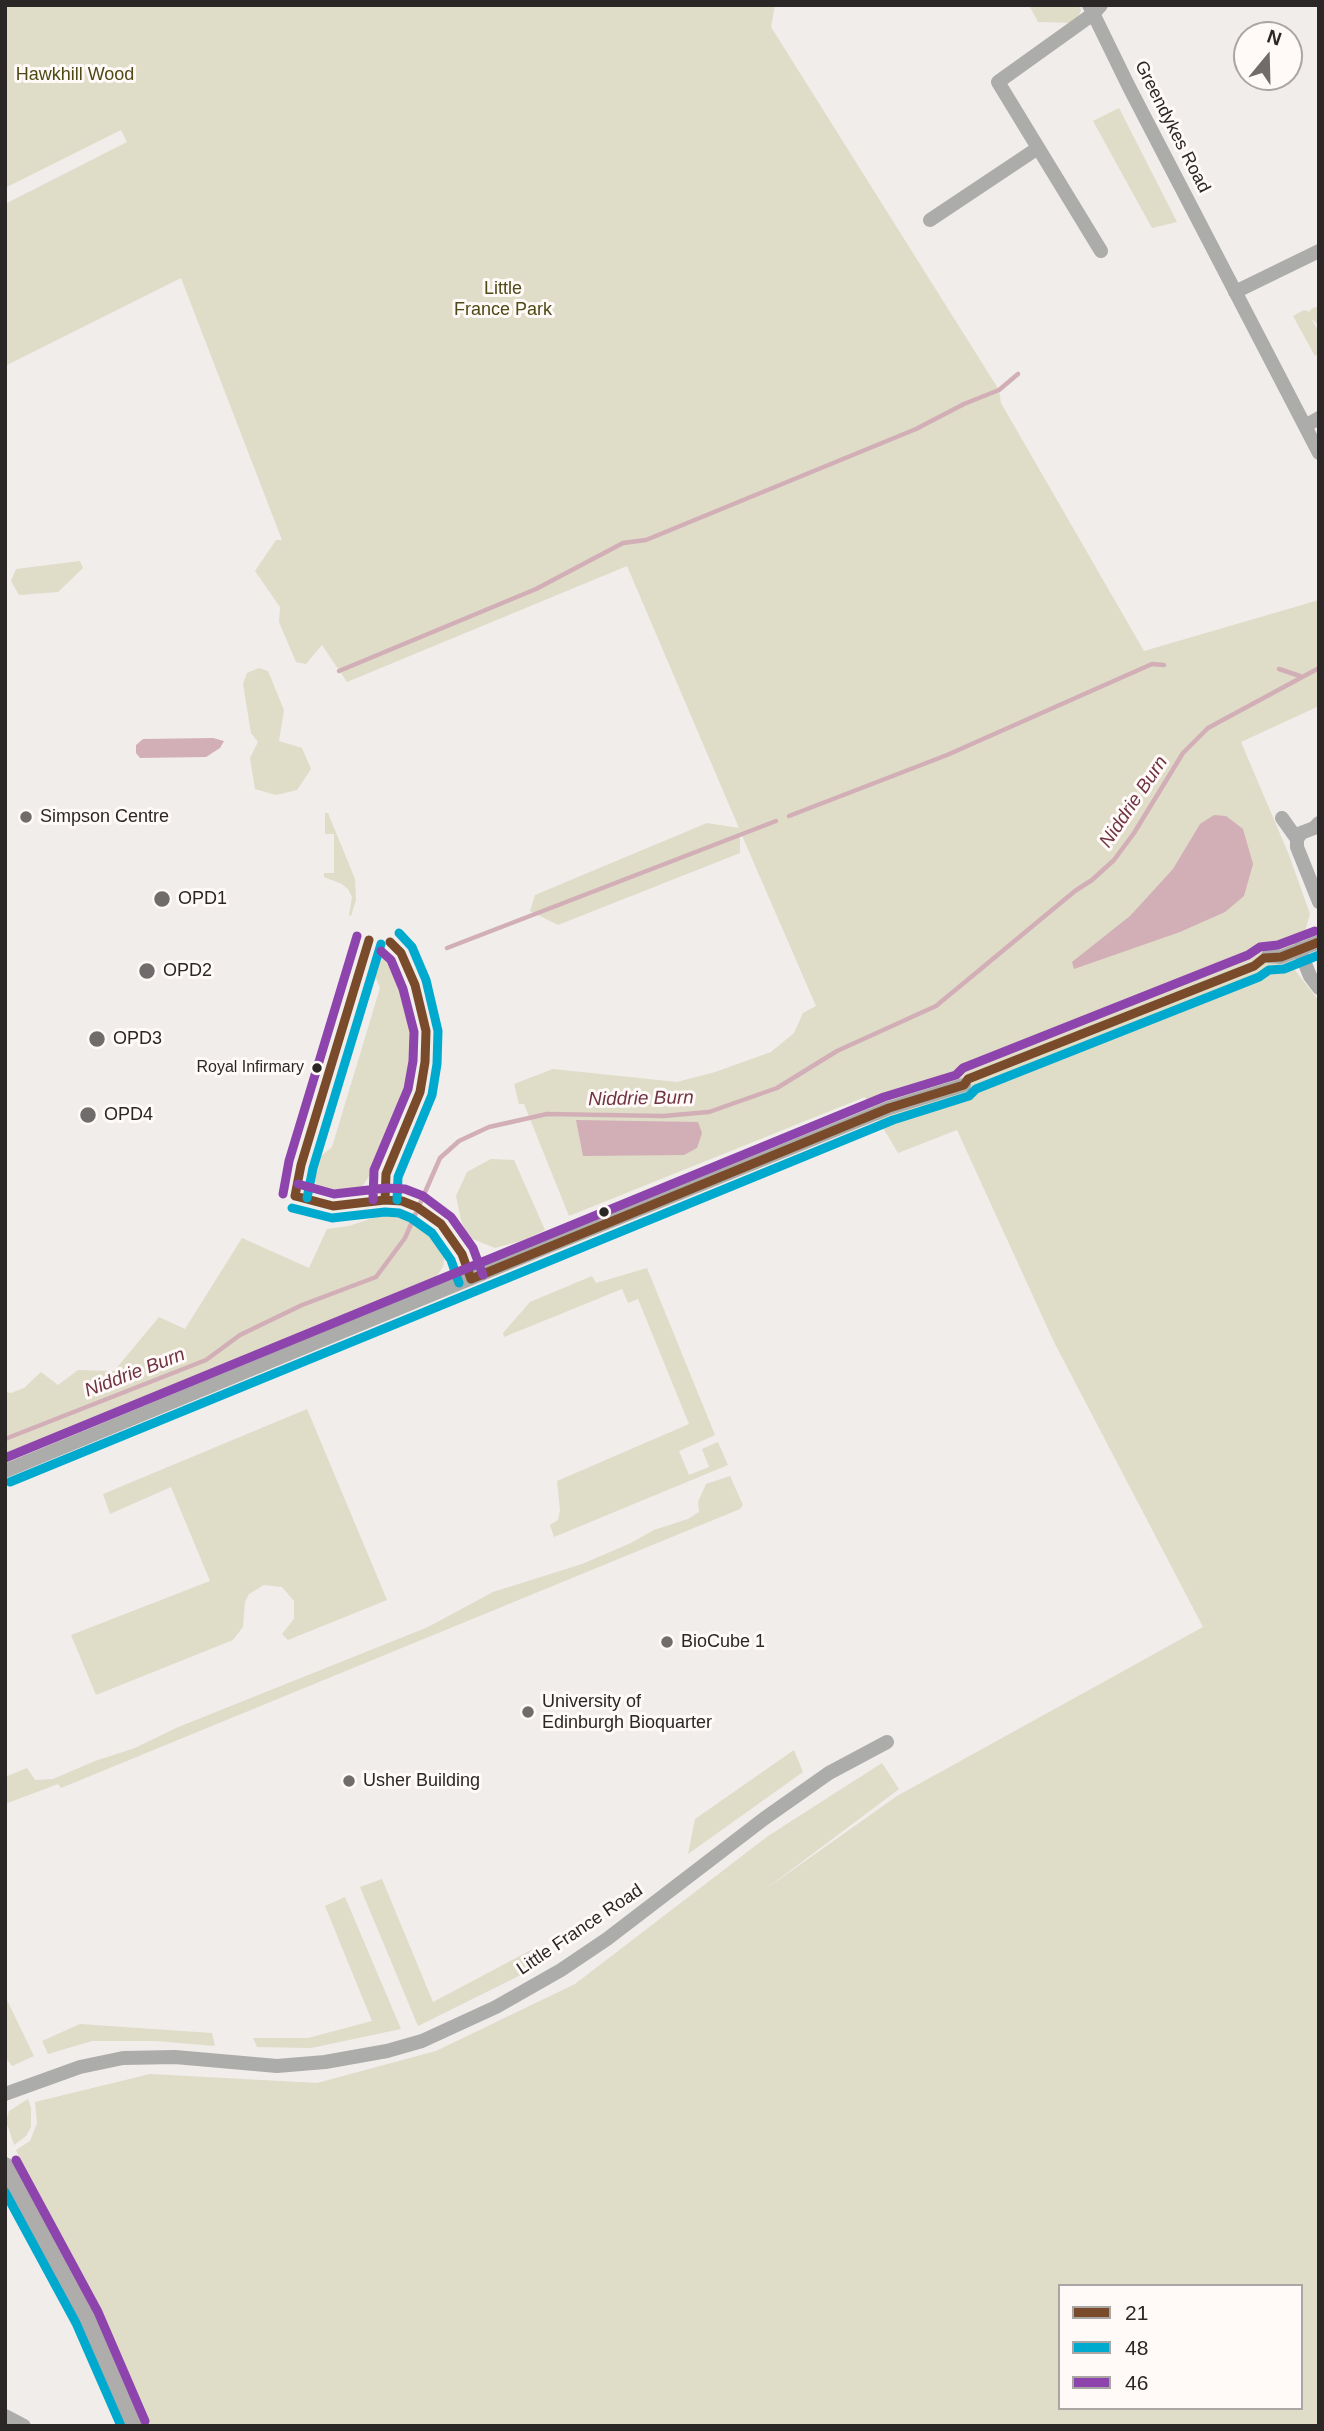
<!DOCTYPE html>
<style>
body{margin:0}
#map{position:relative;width:1324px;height:2431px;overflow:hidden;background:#f0edeb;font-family:Helvetica,sans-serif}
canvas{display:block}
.frame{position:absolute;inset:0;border:7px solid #2a2726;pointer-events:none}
.legend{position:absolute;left:1058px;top:2284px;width:245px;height:126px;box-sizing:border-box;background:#fffaf8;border:2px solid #aaa6a4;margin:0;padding:9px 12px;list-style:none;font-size:21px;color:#2a2726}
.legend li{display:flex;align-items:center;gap:14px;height:35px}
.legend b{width:35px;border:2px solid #aaa6a4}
.north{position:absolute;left:1233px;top:21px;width:70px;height:70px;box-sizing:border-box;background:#fffaf8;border:2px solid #aaa6a4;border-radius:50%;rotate:19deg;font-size:19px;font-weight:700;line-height:28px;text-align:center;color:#2a2726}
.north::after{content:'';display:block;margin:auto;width:24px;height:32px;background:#6f6c6b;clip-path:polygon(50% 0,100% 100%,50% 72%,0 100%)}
</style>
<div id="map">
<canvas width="1324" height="2431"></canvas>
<div class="frame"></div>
<ul class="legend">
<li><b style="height:9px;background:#7a4b2a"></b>21</li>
<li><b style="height:9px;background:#00a9ce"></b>48</li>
<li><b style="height:9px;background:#8e44ad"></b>46</li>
</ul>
<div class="north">N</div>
</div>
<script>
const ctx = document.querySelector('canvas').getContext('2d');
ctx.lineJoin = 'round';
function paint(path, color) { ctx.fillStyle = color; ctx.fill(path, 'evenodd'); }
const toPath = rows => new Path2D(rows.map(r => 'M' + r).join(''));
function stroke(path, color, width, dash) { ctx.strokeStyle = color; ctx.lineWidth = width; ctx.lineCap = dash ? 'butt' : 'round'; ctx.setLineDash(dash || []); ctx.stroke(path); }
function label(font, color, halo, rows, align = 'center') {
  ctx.font = font + ' Helvetica,sans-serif'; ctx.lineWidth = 6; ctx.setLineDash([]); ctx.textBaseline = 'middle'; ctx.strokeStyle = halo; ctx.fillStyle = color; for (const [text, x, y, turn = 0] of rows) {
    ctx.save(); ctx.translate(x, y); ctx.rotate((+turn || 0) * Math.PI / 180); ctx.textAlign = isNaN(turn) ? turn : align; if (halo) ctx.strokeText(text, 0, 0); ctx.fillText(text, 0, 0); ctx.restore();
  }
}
paint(toPath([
 [5,5,775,5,771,27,999,390,1001,403,1144,651,1319,600,1319,706,1241,742,1289,855,1310,914,1294,969,1319,1001,1319,2426,145,2426,16,2150,30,2141,37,2123,35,2102,150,2074,317,2083,436,2051,575,1984,768,1836,882,1763,899,1789,763,1891,897,1796,1203,1627,1054,1342,957,1130,898,1153,865,1097,569,1216,524,1104,519,1104,514,1084,553,1069,677,1082,715,1072,771,1052,794,1033,803,1013,816,1006,740,831,740,853,558,925,530,911,535,895,707,823,739,828,627,566,347,682,322,645,306,664,296,662,279,622,280,607,255,571,276,540,282,540,181,278,5,366,5,204,127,142,121,130,5,188],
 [1060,2286,1301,2286,1301,2408,1060,2408],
 [1029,5,1078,5,1081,10,1076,23,1038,22],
 [1119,108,1177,222,1152,228,1093,121],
 [1319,306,1319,326,1311,318,1319,332,1319,354,1315,356,1293,316,1304,310,1310,312,1311,309],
 [80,561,83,568,58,592,19,595,11,581,16,569],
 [259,668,268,671,284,710,279,741,302,748,311,769,297,790,276,795,255,789,250,758,258,742,251,733,243,684,247,673],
 [325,813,328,813,355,879,356,900,351,916,349,915,352,897,348,889,342,884,324,877,324,873,334,873,334,834,325,834],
 [384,957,391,961,408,1004,411,1019,412,1050,406,1090,397,1118,371,1173,362,1187,325,1190,316,1184,312,1169,316,1160,332,1147,380,988,372,968,373,962,378,958],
 [491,1159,514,1160,545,1230,524,1240,495,1248,468,1237,461,1220,456,1196,467,1172],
 [383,1210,399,1212,419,1222,434,1232,441,1242,445,1254,443,1267,435,1278,5,1455,5,1392,11,1393,24,1388,41,1372,58,1385,78,1370,114,1371,159,1317,185,1329,242,1238,309,1268,327,1229,349,1226,376,1217,378,1212],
 [647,1268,715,1435,679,1451,689,1475,709,1467,702,1449,718,1442,728,1465,554,1537,550,1525,558,1520,560,1510,557,1481,689,1424,638,1299,628,1303,622,1289,504,1337,503,1333,530,1302,592,1276,596,1283],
 [307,1409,387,1600,288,1640,282,1634,294,1619,294,1601,282,1587,264,1585,249,1594,245,1602,243,1627,233,1640,96,1695,71,1635,210,1581,171,1487,110,1514,103,1494],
 [730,1476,743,1505,740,1509,61,1788,58,1784,5,1804,5,1777,27,1768,35,1780,53,1779,95,1761,135,1748,176,1728,428,1627,493,1592,582,1564,631,1543,654,1530,688,1519,699,1512,698,1502,706,1484],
 [794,1750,803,1772,688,1854,695,1819],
 [382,1879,433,2002,533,1949,541,1965,418,2026,360,1887],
 [345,1897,401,2029,311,2048,257,2047,253,2038,308,2038,372,2021,325,1906],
 [5,1996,34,2056,12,2066,5,2057],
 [80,2024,212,2033,215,2046,156,2041,92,2041,48,2054,42,2041],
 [28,2099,31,2108,31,2127,26,2136,14,2145,6,2121,9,2111]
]), '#dfdcc8');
paint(toPath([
 [213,738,224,741,220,748,206,757,140,758,136,753,136,745,143,739],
 [1214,815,1226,816,1243,829,1253,864,1244,896,1225,912,1180,932,1074,969,1072,962,1130,916,1173,869,1200,824],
 [576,1120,698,1122,702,1133,697,1148,684,1155,583,1156]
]), '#d2afb6');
stroke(toPath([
 [1279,669,1300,676],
 [339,671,536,589,623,543,646,540,916,429,964,404,999,390,1018,374],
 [789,816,947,755,1152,664,1164,665],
 [447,948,776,821],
 [5,1439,206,1360,240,1335,302,1305,376,1277,405,1238,440,1158,459,1141,489,1127,547,1114,663,1116,709,1112,777,1088,837,1051,936,1006,1075,891,1092,880,1114,860,1134,833,1183,753,1208,728,1319,668]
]), '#d2afb6', 4.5);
stroke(toPath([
 [1089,5,1129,87,1319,453],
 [1101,5,1093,14,998,82,1101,251],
 [930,220,1038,148],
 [1235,292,1319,251],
 [1305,426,1319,418],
 [1282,818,1297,839],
 [1319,823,1314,828,1301,833,1297,839,1297,847,1319,902],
 [1299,949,1310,976,1319,988],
 [1268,956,1281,957,1319,942],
 [5,1471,542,1249,889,1108,964,1085],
 [5,2094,80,2067,123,2058,175,2057,277,2066,325,2062,387,2051,422,2041,496,2007,561,1970,607,1939,765,1818,829,1773,887,1742],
 [5,2416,24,2426]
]), '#acacaa', 14);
stroke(toPath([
 [5,2166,87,2318,134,2426]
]), '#afadac', 18);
stroke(toPath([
 [295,1196,301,1165,369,940],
 [295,1196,333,1206,385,1200,402,1201,417,1207,441,1224,462,1254,471,1279],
 [385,1200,386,1174,420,1092,425,1062,426,1031,415,985,401,953,390,942],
 [471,1279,889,1108,964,1085,968,1079,1254,966,1264,958,1281,957,1319,942]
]), '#7a4b2a', 9);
stroke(toPath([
 [307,1198,313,1168,381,944],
 [397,1200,398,1177,432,1095,437,1064,438,1031,426,980,412,947,399,933],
 [292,1208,332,1218,385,1212,399,1213,411,1218,432,1233,451,1260,459,1283],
 [10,1482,893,1120,969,1096,976,1089,1259,977,1269,970,1284,969,1319,955],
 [5,2192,76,2323,121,2426]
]), '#00a9ce', 9);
stroke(toPath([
 [298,1184,334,1194,386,1188,405,1189,423,1196,451,1217,473,1248,483,1275],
 [283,1194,289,1161,357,936],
 [373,1200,374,1170,408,1089,413,1061,414,1032,403,989,391,960,381,951],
 [5,1458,884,1097,956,1075,963,1068,1248,955,1260,947,1278,945,1315,931],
 [16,2160,98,2312,145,2421]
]), '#8e44ad', 9);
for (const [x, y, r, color] of [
 [26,817,7,"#6f6c6b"],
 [162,899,9,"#6f6c6b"],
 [147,971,9,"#6f6c6b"],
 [97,1039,9,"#6f6c6b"],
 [317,1068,6,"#2a2726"],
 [88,1115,9,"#6f6c6b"],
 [604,1212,6,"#2a2726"],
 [667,1642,7,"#6f6c6b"],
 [528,1712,7,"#6f6c6b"],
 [349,1781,7,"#6f6c6b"]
]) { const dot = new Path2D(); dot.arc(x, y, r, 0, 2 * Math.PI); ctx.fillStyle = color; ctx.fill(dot); stroke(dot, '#fffaf8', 2.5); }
label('16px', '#2a2726', '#fffaf8', [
 ["Royal Infirmary",304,1068]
], 'right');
label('18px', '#4e4915', '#fffaf8', [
 ["Hawkhill Wood",75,75],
 ["Little",503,289],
 ["France Park",503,310]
]);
label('18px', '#2a2726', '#fffaf8', [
 ["Greendykes Road",1172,127,63],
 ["Little France Road",580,1930,-34]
]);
label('18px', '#2a2726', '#fffaf8', [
 ["Simpson Centre",40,817],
 ["OPD1",178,899],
 ["OPD2",163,971],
 ["OPD3",113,1039],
 ["OPD4",104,1115],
 ["BioCube 1",681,1642],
 ["University of",542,1702],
 ["Edinburgh Bioquarter",542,1723],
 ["Usher Building",363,1781]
], 'left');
label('italic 19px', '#703343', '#fffaf8', [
 ["Niddrie Burn",1134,802,-56],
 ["Niddrie Burn",641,1099,-1],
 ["Niddrie Burn",135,1373,-21]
]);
</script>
